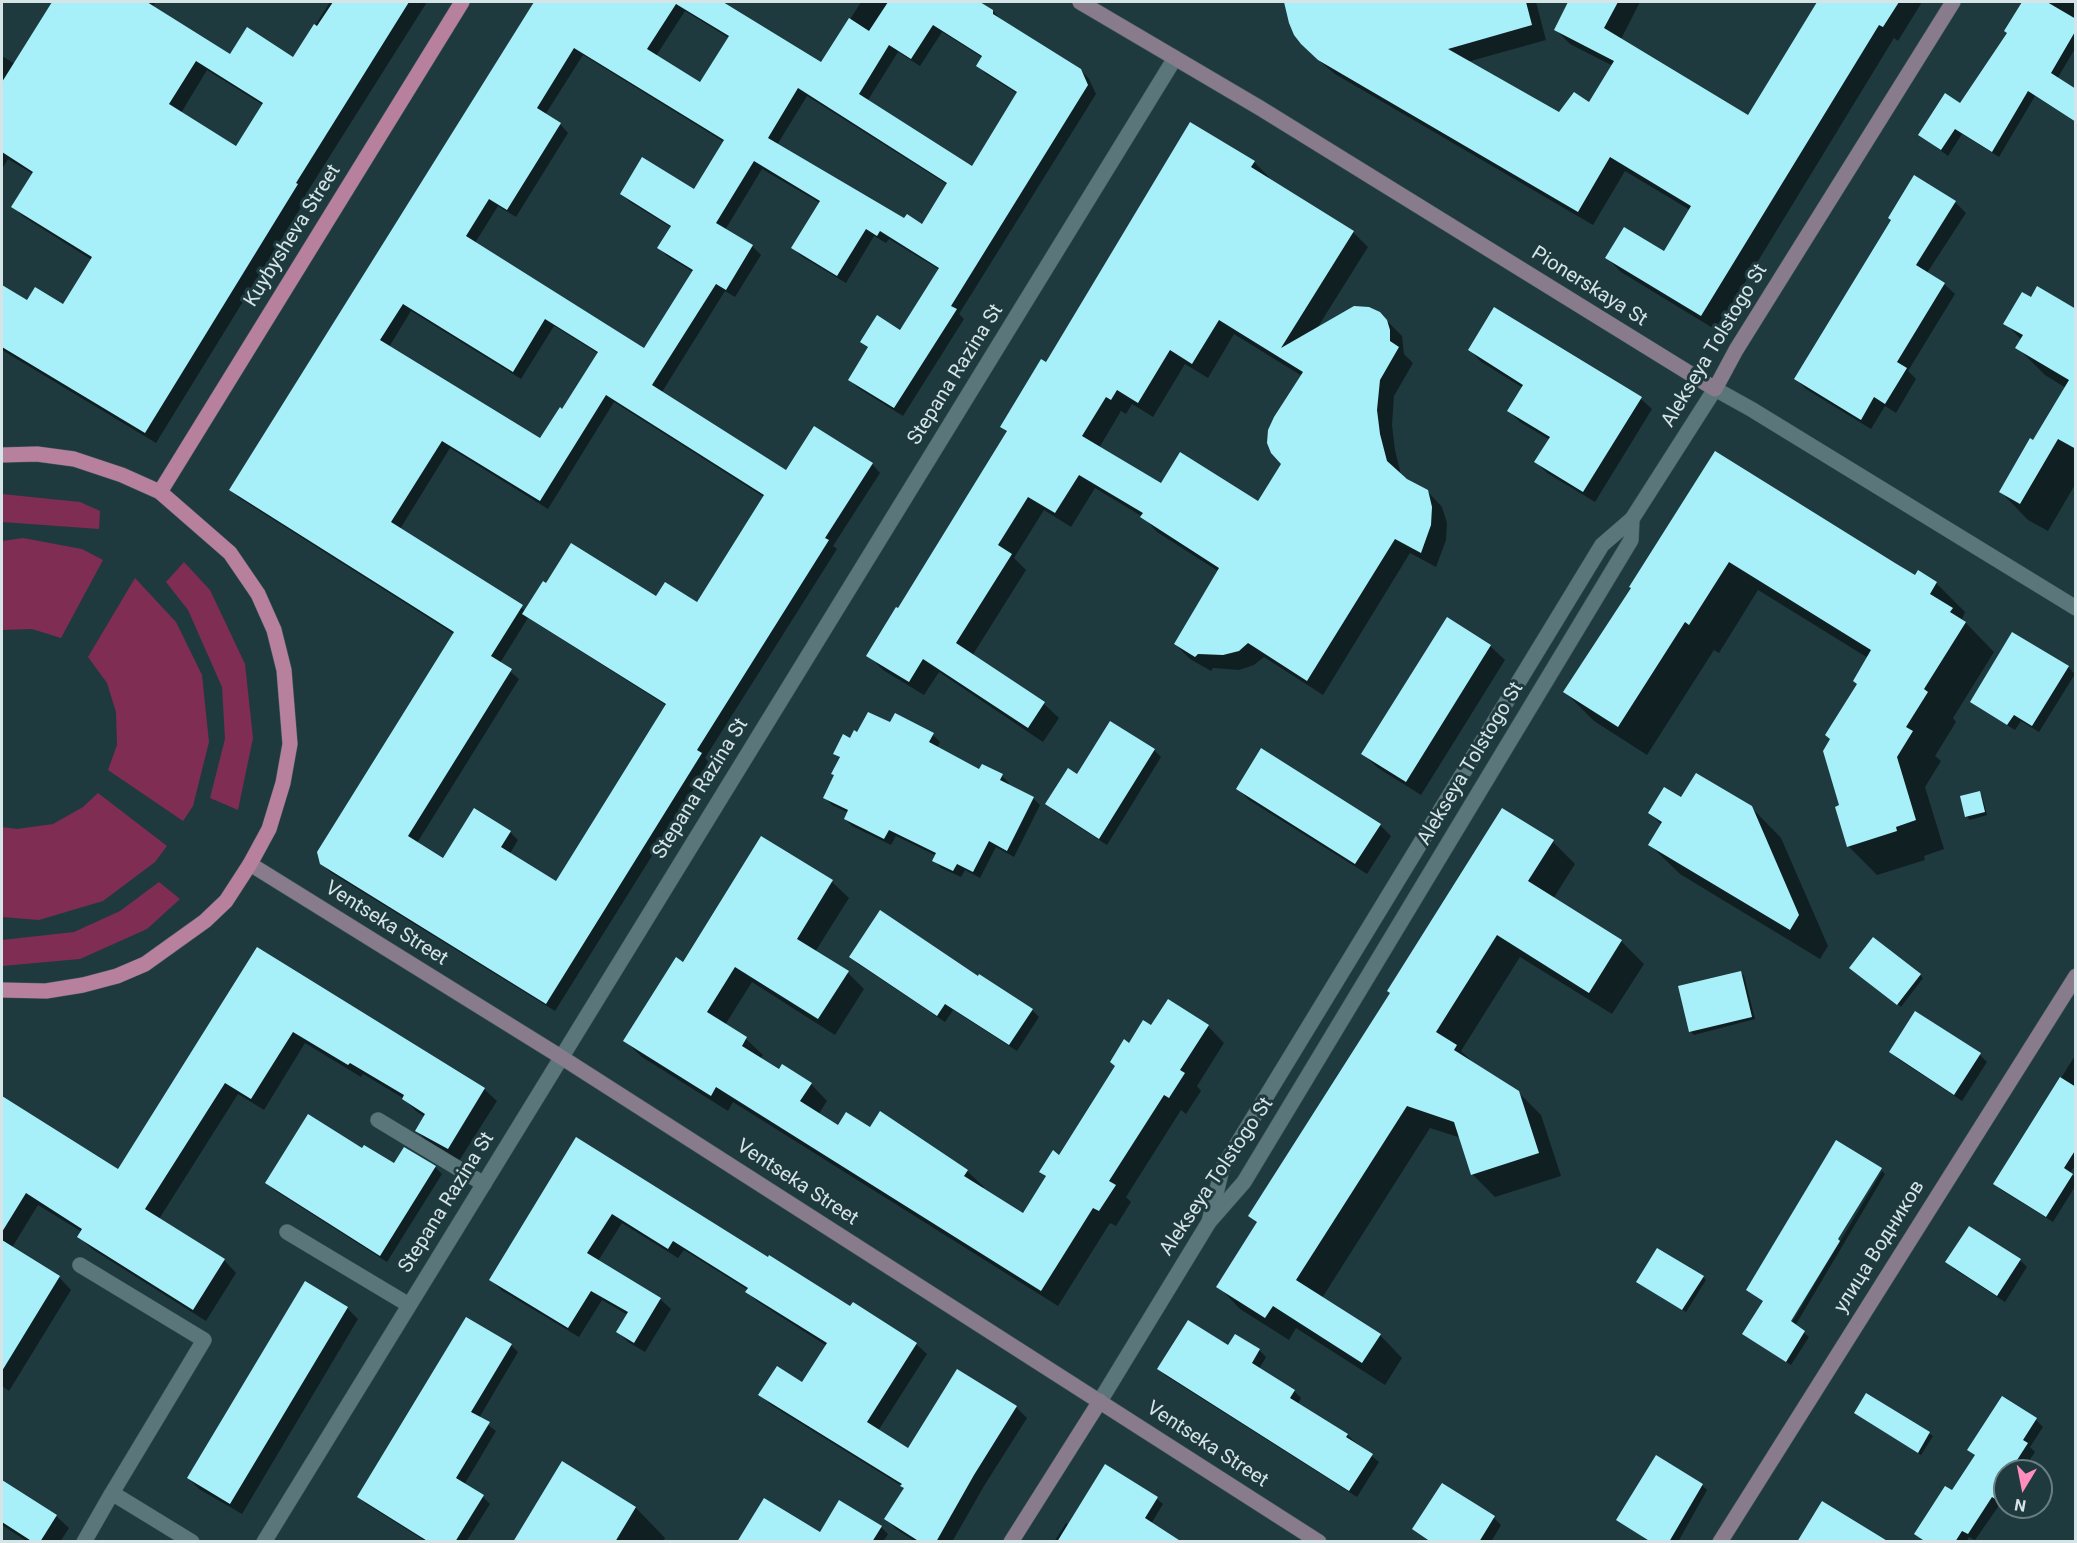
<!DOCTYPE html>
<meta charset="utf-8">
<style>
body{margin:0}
#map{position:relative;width:2077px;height:1543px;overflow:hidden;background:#1f3a3e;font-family:Roboto,sans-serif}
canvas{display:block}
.frame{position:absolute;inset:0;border:3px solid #d5e4e6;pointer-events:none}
.north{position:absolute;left:1993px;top:1459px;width:60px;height:60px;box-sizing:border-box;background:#1f3a3e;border:2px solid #687e81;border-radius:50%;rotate:190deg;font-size:16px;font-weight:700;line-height:24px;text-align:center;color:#d5e4e6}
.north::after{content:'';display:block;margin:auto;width:21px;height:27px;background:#fe8ebd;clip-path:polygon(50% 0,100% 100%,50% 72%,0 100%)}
</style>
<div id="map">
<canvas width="2077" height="1543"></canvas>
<div class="frame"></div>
<div class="north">N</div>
</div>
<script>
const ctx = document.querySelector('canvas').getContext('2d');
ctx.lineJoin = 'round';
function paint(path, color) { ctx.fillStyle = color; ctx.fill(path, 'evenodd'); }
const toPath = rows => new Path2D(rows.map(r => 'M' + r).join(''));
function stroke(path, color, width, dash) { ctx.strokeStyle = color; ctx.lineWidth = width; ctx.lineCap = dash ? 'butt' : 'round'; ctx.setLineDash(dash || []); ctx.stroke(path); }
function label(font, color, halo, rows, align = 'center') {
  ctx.font = font + ' Roboto,sans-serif'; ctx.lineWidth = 6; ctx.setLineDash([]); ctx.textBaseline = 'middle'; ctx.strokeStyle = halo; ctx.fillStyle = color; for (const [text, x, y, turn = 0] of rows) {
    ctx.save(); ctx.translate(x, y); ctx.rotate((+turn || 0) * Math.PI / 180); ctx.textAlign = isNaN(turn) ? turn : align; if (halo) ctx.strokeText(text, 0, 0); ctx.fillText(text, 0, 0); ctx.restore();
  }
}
paint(toPath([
 [2,494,80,502,100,511,99,529,2,522],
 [23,538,82,549,103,560,61,638,32,629,2,630,2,541],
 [184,562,210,590,245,664,253,738,238,810,210,798,225,739,222,687,188,610,166,582],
 [135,578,176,622,202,675,209,742,193,806,183,821,108,770,117,745,116,712,107,683,88,657],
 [98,793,167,846,155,862,103,901,39,920,2,917,2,827,17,829,53,824,83,807],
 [159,882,180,899,147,929,80,959,2,966,2,940,74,932,120,911]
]), '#7f2d53');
paint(toPath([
 [54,2,156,2,153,6,230,56,294,59,330,2,427,2,306,194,308,196,156,443,2,350,2,287,27,302,64,306,92,260,24,217,13,207,33,174,8,159,2,169,2,56,15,64],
 [207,70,263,105,237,148,181,113],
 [537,2,719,2,822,64,861,2,977,2,993,11,1001,20,1081,70,1089,79,1096,94,959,314,964,319,903,416,858,388,850,380,869,349,862,342,900,332,940,270,889,239,886,243,874,236,846,283,801,256,793,248,820,203,762,169,725,230,753,247,761,255,735,297,725,291,662,392,787,472,872,464,880,473,833,546,837,549,705,758,710,763,555,1011,330,872,321,863,454,634,239,498,231,490,395,224],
 [685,11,729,38,701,84,656,56],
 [942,32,983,58,978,66,986,74,1018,94,972,168,868,100,898,52,920,66],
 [583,55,724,142,694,191,621,194,630,202,672,228,659,248,667,256,693,272,644,350,475,243,498,206,516,217,568,133,560,124,545,115],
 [807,96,948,185,923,226,904,220,777,145],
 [411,311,521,379,554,326,599,354,541,441,389,347],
 [614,402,764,497,698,604,657,598,526,611,400,529,450,448,548,509],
 [528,618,667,706,556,883,509,855,518,840,510,832,444,860,417,843,519,679,500,663],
 [1287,2,1536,2,1546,40,1467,62,1560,114,1589,104,1613,66,1570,44,1556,30,1570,2,1640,2,1621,39,1748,117,1819,2,1922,2,1898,41,1894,38,1716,330,1621,272,1607,258,1665,253,1690,210,1625,171,1593,225,1335,74,1317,59,1290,23],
 [2028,2,2076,2,2076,47,2057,79,2076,91,2076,122,2035,96,1999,157,1962,134,1948,156,1920,135,1960,105],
 [1254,162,1269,177,1267,179,1353,232,1368,247,1316,330,1379,313,1402,336,1404,354,1413,363,1394,396,1392,425,1395,450,1401,475,1427,491,1442,507,1447,523,1446,540,1436,567,1410,553,1323,695,1264,657,1254,665,1239,670,1213,668,1211,671,1190,659,1175,644,1218,571,1157,532,1143,517,1095,488,1071,527,1044,510,1014,558,1026,570,972,656,1044,704,1059,718,1043,742,939,672,924,695,883,670,868,655,898,610,1008,433,1002,427,1046,364],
 [1234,334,1302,376,1283,464,1258,503,1162,485,1099,448,1121,411,1126,414,1132,404,1153,417,1185,364,1208,378],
 [1915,177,1955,202,1966,213,1927,273,1944,284,1955,294,1908,371,1916,379,1896,413,1885,406,1871,429,1806,389,1796,379,1893,220],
 [2032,299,2076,311,2076,483,2048,531,2028,520,2001,492,2066,388,2045,375,2017,347,2022,340,2005,323],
 [1470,350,1641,399,1652,409,1595,502,1547,473,1536,462,1550,440,1520,422,1509,411,1523,388,1480,361],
 [1715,453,1916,577,1918,572,1936,583,1965,612,1962,619,1994,652,1953,718,1956,722,1935,756,1941,761,1925,787,1944,849,1924,856,1925,860,1877,875,1848,846,1841,806,1858,685,1868,658,1758,590,1719,653,1714,650,1647,755,1594,721,1565,692,1632,588],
 [1490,646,1505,660,1421,795,1378,768,1363,754],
 [2068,667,2075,674,2039,732,2021,721,2015,730,1979,708,1972,701],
 [1111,723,1154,750,1161,757,1107,845,1054,811,1047,804,1078,776],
 [891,724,933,735,940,742,937,748,979,771,982,766,1002,776,1009,783,1008,785,1033,798,1040,805,1014,857,996,847,980,878,965,870,961,877,941,868,934,860,937,856,896,836,891,845,852,826,845,819,849,813,832,805,825,798,841,759,835,753,858,735],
 [1238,789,1380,825,1391,836,1367,874,1249,800],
 [1979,793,1982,796,1987,815,1970,820,1967,817],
 [1751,807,1781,838,1828,946,1820,959,1680,874,1650,845,1662,825,1650,813],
 [762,838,832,882,849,898,815,952,848,973,864,989,835,1035,752,982,725,1025,746,1039,763,1055,760,1059,779,1071,811,1084,827,1101,818,1115,838,1127,870,1129,967,1171,984,1187,982,1190,1023,1215,1047,1178,1041,1172,1060,1157,1129,1045,1151,1028,1208,1026,1224,1043,1197,1086,1201,1091,1186,1114,1181,1110,1126,1197,1131,1202,1116,1226,1110,1223,1058,1306,733,1102,728,1111,642,1057,625,1041,684,964],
 [1553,842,1575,864,1553,899,1621,941,1644,964,1612,1014,1520,957,1461,1051,1476,1065,1518,1092,1541,1115,1561,1176,1495,1197,1472,1174,1461,1138,1430,1128,1322,1298,1380,1335,1402,1358,1385,1385,1296,1328,1289,1340,1240,1309,1218,1286,1258,1224,1250,1216],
 [258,949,484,1089,497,1101,459,1161,429,1143,416,1130,425,1117,416,1111,403,1098,363,1074,361,1077,305,1043,264,1110,238,1094,159,1219,224,1260,236,1273,206,1321,92,1249,79,1237,82,1232,38,1205,8,1254,2,1250,2,1098,119,1171],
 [851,957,979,978,1032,1010,1039,1017,1017,1051,953,1010,945,1022,858,964],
 [1854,971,1920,975,1923,978,1901,1007],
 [1741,973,1744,976,1755,1019,1694,1035,1691,1032],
 [1891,1052,1980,1055,1987,1062,1962,1101,1898,1059],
 [2076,1054,2076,1164,2070,1173,2076,1178,2076,1185,2053,1222,2001,1190,1995,1184],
 [576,1139,851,1308,853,1304,916,1344,927,1354,878,1431,909,1450,958,1371,1016,1407,1027,1418,984,1486,952,1542,916,1542,896,1529,886,1519,905,1488,771,1405,760,1395,803,1384,827,1346,758,1302,747,1292,748,1290,684,1250,678,1258,622,1223,598,1261,660,1299,671,1309,645,1352,628,1342,618,1332,628,1315,602,1300,579,1337,501,1290,491,1280],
 [1837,1142,1786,1327,1788,1329,1882,1171,1885,1174,1795,1326,1809,1337,1791,1365,1744,1334,1765,1302,1748,1290],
 [394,1165,435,1167,442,1174,387,1262,274,1190,267,1183],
 [20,1253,59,1277,71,1290,9,1391,2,1386,2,1283],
 [2020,1260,2027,1267,2005,1302,1954,1269,1947,1262],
 [1703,1277,1706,1280,1686,1312,1638,1282],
 [347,1308,358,1319,242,1514,199,1489,188,1478],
 [511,1345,518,1352,479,1418,496,1431,464,1485,483,1497,490,1504,466,1542,427,1542,366,1504,358,1497],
 [1228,1347,1259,1350,1266,1357,1259,1369,1294,1391,1301,1398,1298,1404,1347,1435,1379,1462,1357,1497,1166,1376,1159,1369],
 [1867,1395,1933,1436,1921,1455,1856,1413],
 [2036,1420,2043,1427,2030,1447,2035,1452,2022,1471,2005,1471,2005,1497,1975,1540,1969,1537,1966,1542,1923,1540,1916,1533,1953,1492,1976,1456,1969,1450],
 [563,1463,636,1508,665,1538,663,1542,515,1542],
 [1105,1466,1157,1499,1163,1504,1151,1524,1179,1542,1054,1542,1066,1523,1069,1525],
 [2,1482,56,1516,69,1528,60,1542,28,1542,2,1525],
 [1443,1485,1494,1518,1501,1525,1491,1542,1430,1542,1414,1529],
 [1702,1485,1707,1490,1678,1542,1650,1542,1618,1520],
 [881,1527,888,1534,883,1542,743,1542]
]), '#0007');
paint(toPath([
 [52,2,147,2,230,54,247,27,293,57,314,24,317,26,333,2,409,2,296,183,298,184,145,433,2,347,2,285,27,300,35,287,63,304,92,257,11,207,33,172,2,152,2,82],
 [196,61,263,103,236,146,169,104],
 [534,2,723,2,821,62,849,18,869,31,888,2,980,2,993,10,993,14,1081,69,1088,85,951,306,957,309,894,408,848,380,868,347,860,342,877,315,900,330,939,268,880,231,877,236,866,229,837,276,791,248,820,201,754,161,716,223,753,245,726,290,716,284,652,385,786,470,814,426,873,463,825,538,829,540,697,750,702,753,546,1004,320,864,317,852,454,632,229,490],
 [676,4,729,36,700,82,647,49],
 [933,25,982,56,976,66,1017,92,972,166,859,94,889,45,911,59],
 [574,48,724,140,694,189,642,157,620,194,671,226,657,248,693,270,644,348,466,236,489,199,507,210,561,123,537,108],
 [798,88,947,183,922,224,907,214,904,218,768,138],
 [403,304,513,372,545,319,598,352,562,409,560,407,540,438,380,340],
 [606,395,764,495,697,602,665,582,656,596,571,543,546,583,543,581,522,614,666,704,556,881,501,847,511,831,474,808,443,858,408,836,512,669,491,656,523,605,391,522,442,441,540,501],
 [1284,2,1526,2,1532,25,1448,49,1559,112,1574,92,1589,102,1614,61,1554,30,1568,2,1618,2,1604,28,1748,115,1817,2,1899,2,1883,27,1879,25,1701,316,1605,258,1624,227,1664,251,1691,206,1610,157,1578,212,1318,60,1301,44,1294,35,1289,23],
 [2022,2,2047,2,2076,19,2076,30,2051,73,2076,89,2076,122,2028,91,1992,152,1955,129,1941,150,1918,135,1945,93,1960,103,2007,33,2004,31],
 [1190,122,1255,161,1251,167,1354,231,1281,348,1354,306,1369,307,1380,312,1387,320,1390,330,1390,341,1399,347,1380,380,1377,410,1380,434,1387,461,1407,479,1428,490,1432,507,1431,525,1421,553,1395,539,1307,681,1248,643,1239,651,1223,655,1198,654,1195,657,1174,644,1219,568,1140,517,1143,513,1079,475,1055,513,1028,497,998,545,1012,554,956,643,1045,702,1028,728,923,659,909,682,866,656,896,607,898,608,1007,431,1000,427,1041,359,1046,362],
 [1219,320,1303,372,1274,417,1268,430,1267,443,1271,453,1281,464,1258,501,1180,452,1161,483,1082,436,1106,397,1111,400,1117,390,1138,403,1170,350,1192,364],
 [1914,175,1956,201,1916,265,1945,283,1897,362,1907,368,1885,404,1874,397,1861,420,1794,379,1891,220,1888,218],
 [2037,286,2076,309,2076,449,2058,439,2020,504,1999,492,2030,438,2033,440,2069,380,2015,348,2023,335,2003,324,2022,292,2031,297],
 [1494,307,1642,397,1583,492,1534,462,1550,437,1507,411,1523,385,1468,350],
 [1715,451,1895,563,1915,575,1918,570,1937,582,1930,594,1953,608,1950,612,1966,622,1924,689,1928,692,1906,727,1913,731,1897,757,1916,820,1896,827,1897,831,1847,847,1835,807,1839,805,1823,751,1830,739,1825,735,1857,684,1853,681,1871,650,1729,562,1689,625,1685,622,1618,727,1563,692,1631,588,1629,587],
 [1447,617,1491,645,1406,782,1361,754],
 [2012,632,2069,666,2032,726,2014,715,2007,725,1970,702],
 [868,712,890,722,895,713,934,733,929,742,979,769,982,764,1003,774,1000,780,1034,797,1007,851,989,841,973,872,957,864,953,871,932,861,936,853,889,830,884,839,844,819,848,810,823,798,834,775,831,774,840,757,833,754,843,734,850,738,854,730,857,732],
 [1110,721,1155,749,1099,839,1045,804,1068,768,1077,774],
 [1261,748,1381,824,1355,864,1236,789],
 [1696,773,1752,806,1799,915,1790,930,1648,845,1662,822,1648,813,1664,787,1681,797],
 [1980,791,1985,812,1965,817,1960,796],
 [1502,808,1554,840,1528,881,1622,940,1589,993,1497,935,1436,1032,1457,1045,1454,1050,1519,1091,1539,1153,1471,1175,1454,1122,1407,1106,1296,1280,1381,1334,1362,1363,1273,1306,1265,1318,1216,1287,1257,1222,1248,1216,1390,993,1387,991],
 [761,836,833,880,797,939,849,971,818,1019,735,967,707,1012,747,1037,742,1046,779,1069,782,1064,812,1083,800,1101,838,1125,846,1112,870,1127,880,1111,968,1170,964,1176,1023,1213,1046,1176,1039,1172,1053,1150,1059,1155,1115,1066,1110,1062,1124,1039,1129,1043,1143,1020,1151,1025,1168,999,1209,1025,1180,1070,1185,1073,1169,1098,1164,1095,1109,1181,1116,1185,1099,1211,1093,1208,1041,1291,716,1087,711,1096,623,1041,676,957,683,962],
 [880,910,978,976,979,974,1033,1009,1009,1045,945,1004,937,1016,849,957],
 [1873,937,1921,974,1897,1005,1849,968],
 [257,947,485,1088,448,1149,415,1131,425,1114,402,1099,404,1095,350,1063,348,1065,293,1032,251,1099,225,1083,145,1209,225,1259,193,1310,77,1237,82,1229,26,1193,2,1232,2,1096,118,1169],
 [1741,971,1752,1017,1689,1032,1678,986],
 [1915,1011,1981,1053,1954,1095,1889,1052],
 [2060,1077,2076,1087,2076,1149,2064,1168,2073,1174,2046,1217,1993,1184],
 [308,1114,362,1148,364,1145,394,1163,404,1147,436,1166,380,1256,265,1183],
 [576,1137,768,1257,769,1255,850,1306,853,1302,917,1343,867,1422,908,1448,957,1369,1017,1406,974,1475,936,1542,920,1542,884,1519,904,1488,900,1486,902,1484,758,1395,777,1366,802,1382,827,1343,745,1292,748,1288,673,1241,668,1249,612,1214,587,1253,661,1298,634,1343,616,1332,628,1312,591,1291,568,1328,489,1280],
 [1836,1140,1882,1168,1838,1239,1840,1241,1791,1321,1805,1331,1786,1362,1742,1334,1763,1301,1746,1290],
 [1969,1226,2021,1259,1997,1296,1945,1262],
 [2,1240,60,1276,2,1371],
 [1657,1248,1704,1276,1682,1310,1636,1282],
 [305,1281,348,1307,230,1504,187,1478],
 [466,1317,512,1344,471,1412,490,1422,456,1478,484,1495,455,1542,429,1542,357,1497],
 [1188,1320,1228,1345,1235,1334,1260,1349,1252,1363,1295,1390,1290,1398,1348,1434,1346,1437,1373,1454,1349,1491,1157,1369],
 [1866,1393,1930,1432,1918,1453,1854,1413],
 [2002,1396,2037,1418,2023,1440,2028,1443,2010,1471,2005,1471,2005,1505,1992,1497,1968,1534,1962,1531,1955,1542,1926,1542,1914,1534,1945,1486,1952,1490,1975,1455,1967,1450],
 [1656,1455,1703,1484,1669,1542,1651,1542,1616,1520],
 [562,1461,636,1507,615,1542,513,1542],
 [1105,1464,1158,1497,1145,1518,1182,1542,1057,1542],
 [2,1480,57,1515,40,1542,33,1542,2,1522],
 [1442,1483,1495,1516,1479,1542,1431,1542,1412,1529],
 [764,1498,820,1532,839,1500,882,1526,872,1542,737,1542],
 [1822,1501,1889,1542,1797,1542]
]), '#a7f0fa');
const lane = toPath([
 [378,1120,484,1184],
 [1209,1222,1222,1169,1602,545,1632,519],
 [287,1232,409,1305],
 [80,1265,204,1340,112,1493,192,1542],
 [84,1542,112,1493]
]);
const street = toPath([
 [1100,1401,1209,1222,1244,1182,1631,540,1632,519,1715,389,1751,409,2076,608],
 [264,1542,1175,58]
]);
const secondary = toPath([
 [1080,2,1260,108,1715,389,1736,350,1953,2],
 [250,864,561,1057,1319,1542],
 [1011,1542,1100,1401],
 [1720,1542,2076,976]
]);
const primary = toPath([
 [2,455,37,454,74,459,122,475,160,492,230,553,258,594,274,630,284,670,290,744,283,783,269,829,250,864,226,901,205,921,145,964,117,976,83,985,46,991,2,990],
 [160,492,462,2]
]);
stroke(lane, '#40585b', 16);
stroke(street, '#40585b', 16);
stroke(secondary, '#40585b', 16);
stroke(primary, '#40585b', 16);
stroke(lane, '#5a767a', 15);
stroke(street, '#5a767a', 15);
stroke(secondary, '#887b8c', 15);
stroke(primary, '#b7809d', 15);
label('20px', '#d5e4e6', '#1f3a3e', [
 ["Kuybysheva Street",293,236,-58],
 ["Pionerskaya St",1589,287,32],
 ["Alekseya Tolstogo St",1715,346,-59],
 ["Stepana Razina St",956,375,-58],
 ["Alekseya Tolstogo St",1471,764,-59],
 ["Stepana Razina St",701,789,-58],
 ["Ventseka Street",386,924,32],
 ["Alekseya Tolstogo St",1217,1177,-56],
 ["Ventseka Street",797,1183,33],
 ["Stepana Razina St",447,1203,-58],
 ["улица Водников",1880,1247,-58],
 ["Ventseka Street",1207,1445,33]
]);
</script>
